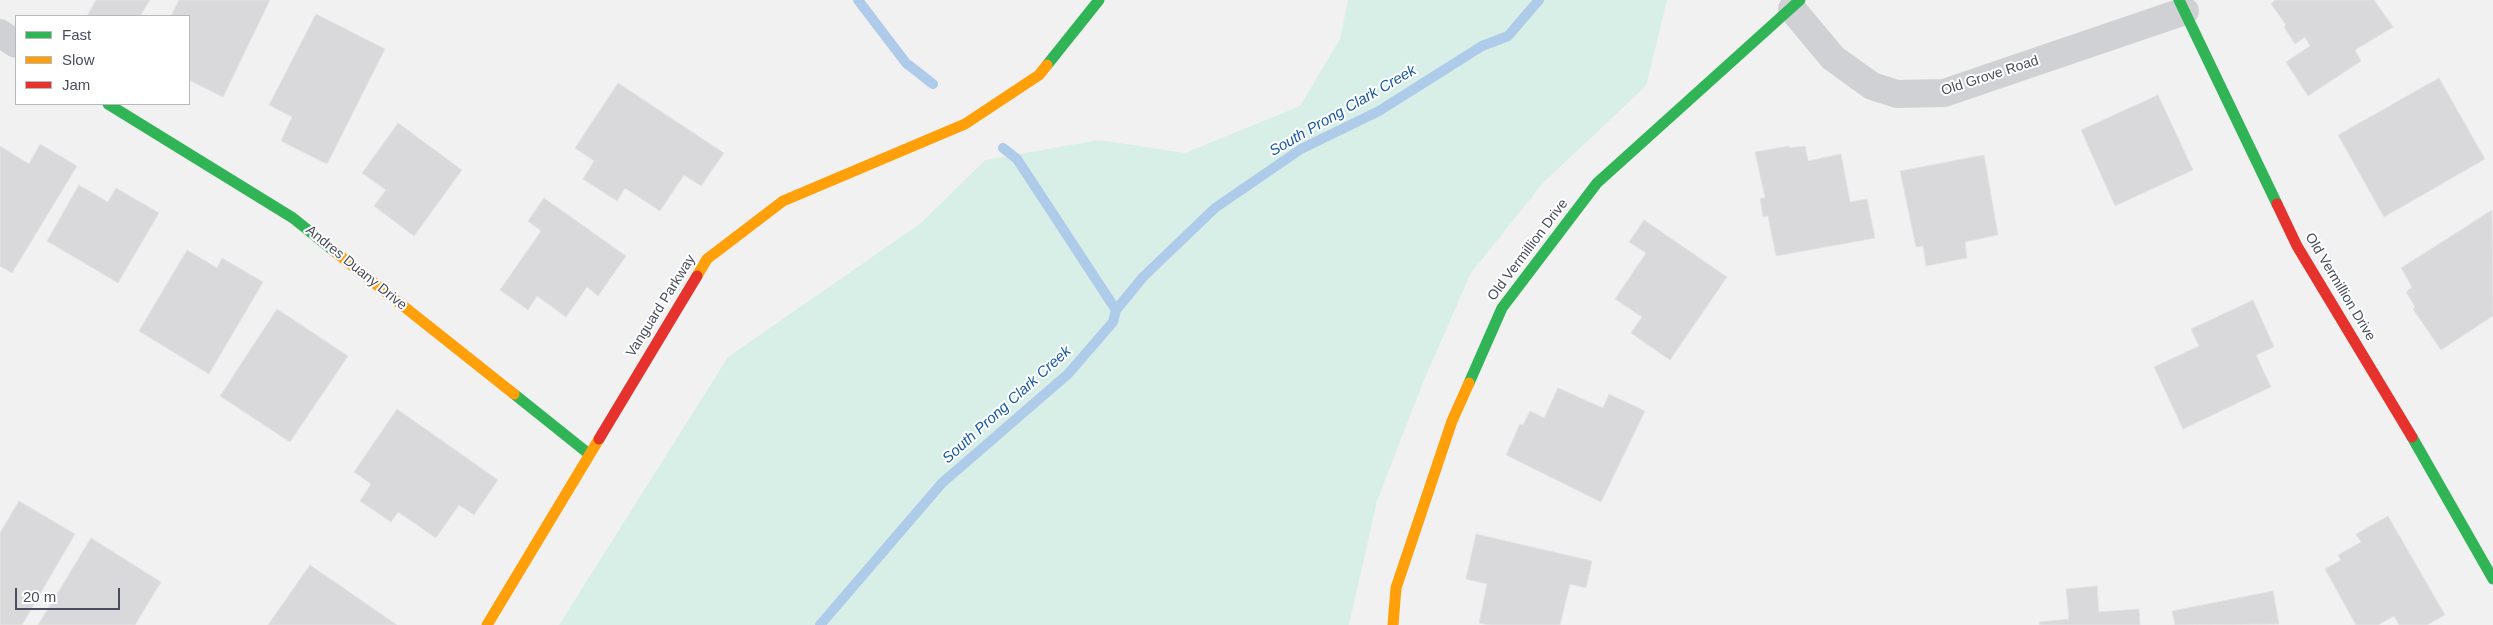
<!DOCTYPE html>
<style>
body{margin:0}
#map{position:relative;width:2493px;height:625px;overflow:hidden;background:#f2f1f1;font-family:Arial,sans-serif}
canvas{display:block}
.legend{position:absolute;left:15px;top:15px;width:175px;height:90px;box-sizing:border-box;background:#fff;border:1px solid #b6b8be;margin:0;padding:6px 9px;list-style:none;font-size:15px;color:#494d5d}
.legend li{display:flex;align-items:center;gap:10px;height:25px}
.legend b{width:25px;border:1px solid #b6b8be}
.scale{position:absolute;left:15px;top:588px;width:105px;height:22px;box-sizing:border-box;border:2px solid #494d5d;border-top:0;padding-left:6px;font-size:15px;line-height:18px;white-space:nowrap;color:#494d5d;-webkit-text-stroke:4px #fff;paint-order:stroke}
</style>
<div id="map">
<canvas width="2493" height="625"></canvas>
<ul class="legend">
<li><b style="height:6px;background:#30b455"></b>Fast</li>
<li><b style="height:6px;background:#ff9f0a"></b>Slow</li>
<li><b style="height:6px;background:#e5322d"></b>Jam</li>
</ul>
<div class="scale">20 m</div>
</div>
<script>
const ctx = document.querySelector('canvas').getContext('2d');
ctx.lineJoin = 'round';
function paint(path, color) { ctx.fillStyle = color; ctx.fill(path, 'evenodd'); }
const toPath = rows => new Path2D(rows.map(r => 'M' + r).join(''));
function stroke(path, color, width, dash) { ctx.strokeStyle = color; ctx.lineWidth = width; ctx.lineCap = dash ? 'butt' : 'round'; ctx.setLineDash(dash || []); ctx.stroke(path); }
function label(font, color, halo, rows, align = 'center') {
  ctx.font = font + ' Arial,sans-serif'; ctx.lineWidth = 4; ctx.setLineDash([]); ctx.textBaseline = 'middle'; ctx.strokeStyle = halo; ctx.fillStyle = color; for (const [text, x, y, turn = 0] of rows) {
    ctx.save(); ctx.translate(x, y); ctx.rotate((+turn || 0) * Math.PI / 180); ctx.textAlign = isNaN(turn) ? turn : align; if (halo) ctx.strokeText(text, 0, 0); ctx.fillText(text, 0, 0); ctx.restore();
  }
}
paint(toPath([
 [1348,0,1667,0,1646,86,1544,182,1471,273,1422,385,1377,501,1349,625,559,625,728,357,921,223,985,160,1099,140,1185,153,1300,106,1340,39]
]), '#d8efe8');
stroke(toPath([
 [858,0,906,63,933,84],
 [1003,148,1017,159,1116,310],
 [820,625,942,483,1068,374,1113,322,1116,310,1143,277,1215,208,1301,149,1379,111,1482,46,1508,36,1539,0]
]), '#afcbea', 10);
const building = toPath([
 [96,0,150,0,140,16,87,16,96,0],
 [179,0,270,0,223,97,189,80,189,16,171,16,179,0],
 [2275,0,2374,0,2393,27,2355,50,2361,61,2308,96,2286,62,2310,46,2305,37,2295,44,2284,27,2286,25,2271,4,2275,0],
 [316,14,385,49,327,164,281,141,292,117,269,105,316,14],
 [2439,78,2485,159,2384,217,2338,135,2439,78],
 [618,83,724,153,701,186,684,175,660,211,625,188,617,201,583,179,594,161,575,148,618,83],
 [2158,95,2193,170,2115,206,2081,130,2158,95],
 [398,123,462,170,414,236,374,206,386,190,362,173,398,123],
 [40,144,77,166,12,273,0,266,0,146,29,164,40,144],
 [1789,146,1789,148,1805,146,1808,161,1841,154,1850,202,1867,199,1875,238,1776,256,1768,216,1763,217,1760,198,1765,198,1755,152,1789,146],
 [1984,155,1998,235,1965,242,1967,258,1926,266,1923,246,1916,247,1900,171,1984,155],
 [79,185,108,202,116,188,159,213,118,283,47,241,79,185],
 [544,198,626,256,598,296,587,287,566,317,537,296,528,310,500,290,541,231,528,221,544,198],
 [2492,210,2493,316,2441,350,2413,309,2415,307,2406,292,2412,287,2401,268,2492,210],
 [1644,220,1727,277,1670,360,1631,333,1642,317,1615,299,1646,253,1629,242,1644,220],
 [187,250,217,268,222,258,263,282,209,374,139,331,187,250],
 [2253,300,2274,347,2256,355,2271,387,2183,429,2154,367,2199,346,2191,329,2253,300],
 [277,309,348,356,290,442,220,396,277,309],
 [1558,388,1603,408,1609,394,1645,411,1601,502,1506,455,1520,424,1523,425,1530,411,1544,418,1558,388],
 [397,409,498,480,474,515,459,505,436,538,398,512,391,522,360,501,371,484,354,472,397,409],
 [19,501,75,534,22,625,0,625,0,533,19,501],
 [2388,516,2445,615,2427,625,2399,625,2394,616,2378,625,2356,625,2325,569,2341,560,2338,555,2361,542,2356,534,2388,516],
 [1476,534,1592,561,1586,588,1570,584,1560,625,1489,625,1479,623,1487,584,1466,579,1476,534],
 [91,538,161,582,135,625,38,625,91,538],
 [310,565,397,625,268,625,310,565],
 [2097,586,2099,612,2139,609,2140,625,2040,625,2039,622,2069,619,2066,589,2097,586],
 [2273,591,2279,624,2175,625,2172,611,2273,591]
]);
paint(building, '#d9d9db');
stroke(building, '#e3e3e4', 1);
stroke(toPath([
 [1792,9,1833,58,1872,86,1897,94,1944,93,2185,11],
 [0,33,16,44]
]), '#d0d1d4', 28);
stroke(toPath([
 [2179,0,2277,204],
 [1047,65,1099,0],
 [108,104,293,218,334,251],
 [1469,383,1502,308,1597,183,1800,0],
 [514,394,589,454],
 [2412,437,2493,579]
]), '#30b455', 11);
stroke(toPath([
 [334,251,514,394],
 [697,276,707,259,783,201,965,124,1039,75,1047,65],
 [487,625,599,439],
 [1393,625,1396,588,1452,421,1469,383]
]), '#ff9f0a', 11);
stroke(toPath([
 [2277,204,2297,246,2412,437],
 [599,439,697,276]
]), '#e5322d', 11);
label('14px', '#494d5d', '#fff', [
 ["Old Grove Road",1990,76,-18],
 ["Old Vermillion Drive",1528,250,-53],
 ["Andres Duany Drive",356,268,39],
 ["Old Vermillion Drive",2340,287,59],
 ["Vanguard Parkway",661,306,-58]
]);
label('italic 15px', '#165aa3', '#fff', [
 ["South Prong Clark Creek",1343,111,-30],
 ["South Prong Clark Creek",1007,405,-42]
]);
</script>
